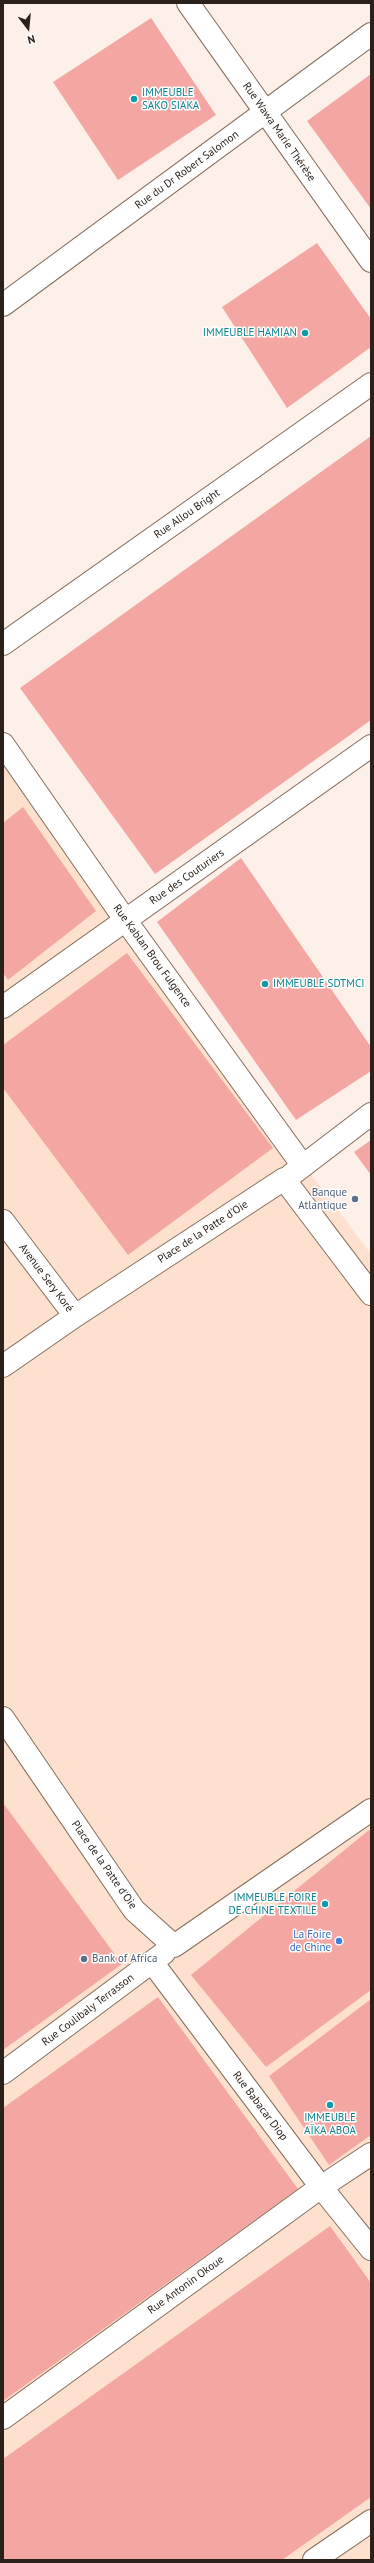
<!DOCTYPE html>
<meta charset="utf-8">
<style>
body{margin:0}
#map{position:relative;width:374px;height:2563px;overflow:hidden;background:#fcf0e8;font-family:"PT Sans",sans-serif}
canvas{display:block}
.frame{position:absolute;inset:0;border:4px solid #2b211a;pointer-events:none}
.north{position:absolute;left:8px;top:8px;width:40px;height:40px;-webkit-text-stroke:3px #fff;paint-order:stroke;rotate:164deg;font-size:11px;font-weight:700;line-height:16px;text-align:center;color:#2b211a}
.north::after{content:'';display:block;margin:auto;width:14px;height:18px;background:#2b211a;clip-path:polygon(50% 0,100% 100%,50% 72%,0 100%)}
</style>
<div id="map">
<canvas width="374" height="2563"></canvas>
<div class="frame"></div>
<div class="north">N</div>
</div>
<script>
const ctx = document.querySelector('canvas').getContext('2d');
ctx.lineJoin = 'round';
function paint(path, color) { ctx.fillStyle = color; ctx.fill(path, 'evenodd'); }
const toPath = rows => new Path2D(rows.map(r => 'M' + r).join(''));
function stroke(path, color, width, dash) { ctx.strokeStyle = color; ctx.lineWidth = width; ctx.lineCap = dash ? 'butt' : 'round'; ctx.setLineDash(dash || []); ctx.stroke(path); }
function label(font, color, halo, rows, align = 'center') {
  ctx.font = font + ' "PT Sans",sans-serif'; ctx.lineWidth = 3; ctx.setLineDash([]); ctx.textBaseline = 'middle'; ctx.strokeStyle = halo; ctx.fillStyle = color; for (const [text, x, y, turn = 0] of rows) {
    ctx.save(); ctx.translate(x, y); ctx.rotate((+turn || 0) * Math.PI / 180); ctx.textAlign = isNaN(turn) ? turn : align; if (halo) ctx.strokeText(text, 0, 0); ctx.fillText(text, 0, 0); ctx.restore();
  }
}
paint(toPath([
 [3,742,310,1173,371,1254,371,2560,3,2560]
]), '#fde1ce');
paint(toPath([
 [151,18,216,115,118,180,53,82],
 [371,74,371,209,307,121],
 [317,243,371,319,371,347,287,408,222,307],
 [371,436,371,720,155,874,20,688],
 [23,807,96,911,8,980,3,973,3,823],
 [241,858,371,1047,371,1071,296,1120,157,922],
 [127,953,273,1148,128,1255,3,1088,3,1045],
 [371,1140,371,1175,354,1152],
 [3,1803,122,1964,3,2050],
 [369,1830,371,1833,371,1990,266,2067,191,1975],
 [158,1997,298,2189,3,2401,3,2108],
 [371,1999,371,2135,329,2165,269,2076],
 [330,2226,371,2283,371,2497,282,2560,3,2560,3,2459]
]), '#f4a7a2');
const street = toPath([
 [188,3,371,261],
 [3,305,371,34],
 [3,644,371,384],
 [3,744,126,921,303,1166],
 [3,1007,371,746],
 [291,1175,371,1114],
 [152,1962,321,2187,371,2249],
 [3,2073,164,1953],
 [3,2418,321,2187,371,2154],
 [314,2560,371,2521]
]);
const secondary = toPath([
 [3,1221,75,1316],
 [3,1366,75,1316,284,1179,371,1294],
 [3,1718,134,1910,174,1946,371,1810]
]);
stroke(street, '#856c5b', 24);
stroke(secondary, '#856c5b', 24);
stroke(street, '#fff', 22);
stroke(secondary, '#fff', 22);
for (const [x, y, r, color] of [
 [134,99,4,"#0f9aa8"],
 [305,333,4,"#0f9aa8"],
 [265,984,4,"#0f9aa8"],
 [355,1199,4,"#5c6f8a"],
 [325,1904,4,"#0f9aa8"],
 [339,1941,4,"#3f7fe0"],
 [84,1959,4,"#5c6f8a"],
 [330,2105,4,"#0f9aa8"]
]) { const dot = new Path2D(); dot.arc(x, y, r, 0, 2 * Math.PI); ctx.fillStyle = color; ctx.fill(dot); stroke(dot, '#fff', 1.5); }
label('11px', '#0d838f', '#fff', [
 ["IMMEUBLE",142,93],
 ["SAKO SIAKA",142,106],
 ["IMMEUBLE HAMIAN",297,333,"right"],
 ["IMMEUBLE SDTMCI",273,984],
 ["IMMEUBLE FOIRE",317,1898,"right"],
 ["DE CHINE TEXTILE",317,1911,"right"],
 ["IMMEUBLE",330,2118,"center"],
 ["AÏKA ABOA",330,2131,"center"]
], 'left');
label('11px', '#2b211a', '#fff', [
 ["Rue Wawa Marie Thérèse",279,132,55],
 ["Rue du Dr Robert Salomon",187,170,-36],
 ["Rue Allou Bright",187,514,-35],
 ["Rue des Couturiers",187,877,-35],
 ["Rue Kablan Brou Fulgence",152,956,54],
 ["Place de la Patte d'Oie",203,1232,-33],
 ["Avenue Sery Koré",46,1278,53],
 ["Place de la Patte d'Oie",104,1865,55],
 ["Rue Coulibaly Terrasson",88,2010,-37],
 ["Rue Babacar Diop",260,2106,53],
 ["Rue Antonin Okoue",186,2285,-36]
]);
label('11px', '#4e5e75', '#fff', [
 ["Banque",347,1193],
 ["Atlantique",347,1206],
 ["Bank of Africa",92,1959,"left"]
], 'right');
label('11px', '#366cbe', '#fff', [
 ["La Foire",331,1935],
 ["de Chine",331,1948]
], 'right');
</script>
